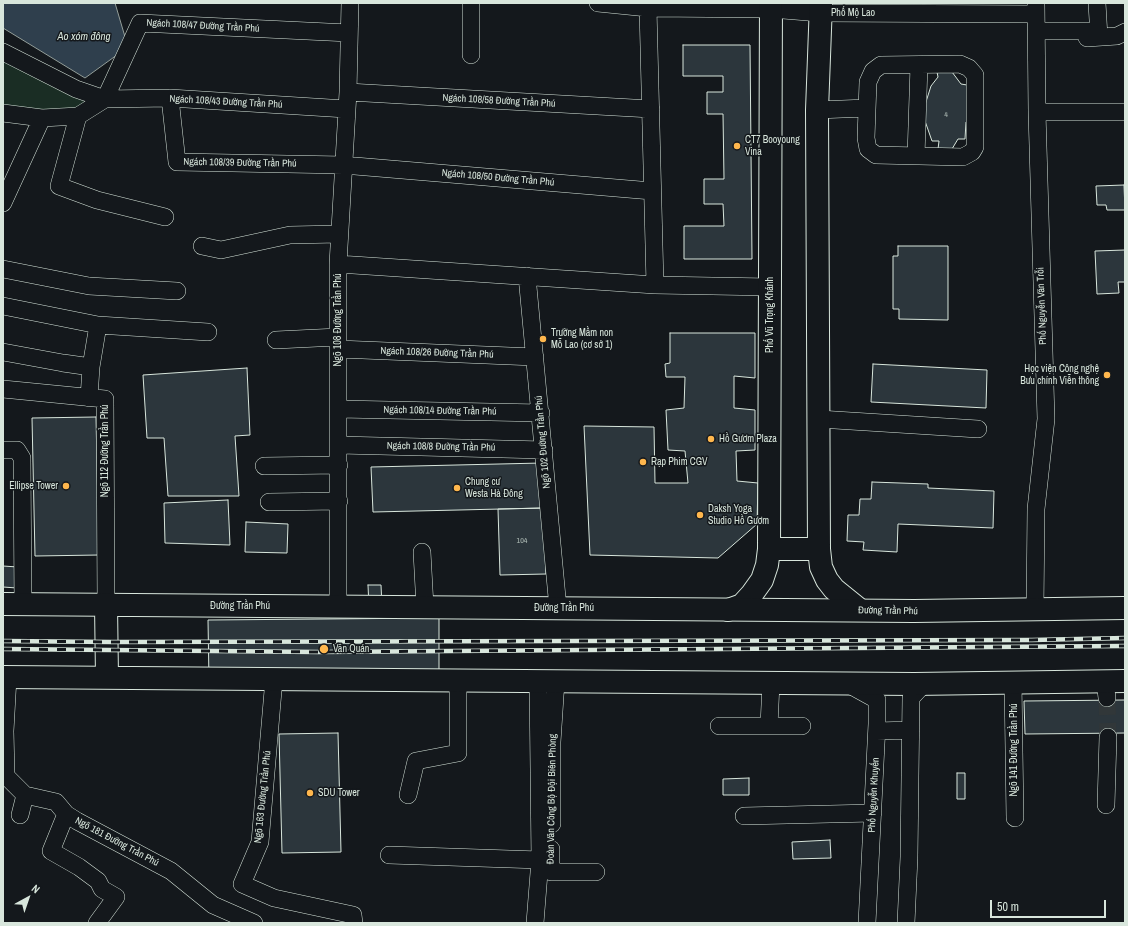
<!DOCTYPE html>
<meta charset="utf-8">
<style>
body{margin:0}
#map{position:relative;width:1128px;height:926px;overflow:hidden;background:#14181c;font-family:"Archivo Narrow",sans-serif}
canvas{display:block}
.frame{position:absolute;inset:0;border:4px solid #d8e6dc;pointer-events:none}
.north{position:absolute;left:8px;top:878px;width:40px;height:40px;-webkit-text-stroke:3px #14181c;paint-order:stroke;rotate:40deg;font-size:11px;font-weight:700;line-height:16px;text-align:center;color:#d8e6dc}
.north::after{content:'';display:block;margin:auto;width:14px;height:18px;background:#d8e6dc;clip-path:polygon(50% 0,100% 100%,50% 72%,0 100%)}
.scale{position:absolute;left:990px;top:900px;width:116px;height:18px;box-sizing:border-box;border:2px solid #d8e6dc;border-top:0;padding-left:5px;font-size:12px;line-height:14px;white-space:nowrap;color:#d8e6dc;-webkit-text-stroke:3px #14181c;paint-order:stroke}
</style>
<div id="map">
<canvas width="1128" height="926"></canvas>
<div class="frame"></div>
<div class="north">N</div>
<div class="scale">50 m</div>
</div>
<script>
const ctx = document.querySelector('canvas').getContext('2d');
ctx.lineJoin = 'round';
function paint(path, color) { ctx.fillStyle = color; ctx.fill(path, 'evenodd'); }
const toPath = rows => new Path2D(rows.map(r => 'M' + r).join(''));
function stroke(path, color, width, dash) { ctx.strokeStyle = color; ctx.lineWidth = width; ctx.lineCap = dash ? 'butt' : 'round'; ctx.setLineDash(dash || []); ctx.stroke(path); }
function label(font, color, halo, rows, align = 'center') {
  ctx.font = font + ' "Archivo Narrow",sans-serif'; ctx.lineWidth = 3; ctx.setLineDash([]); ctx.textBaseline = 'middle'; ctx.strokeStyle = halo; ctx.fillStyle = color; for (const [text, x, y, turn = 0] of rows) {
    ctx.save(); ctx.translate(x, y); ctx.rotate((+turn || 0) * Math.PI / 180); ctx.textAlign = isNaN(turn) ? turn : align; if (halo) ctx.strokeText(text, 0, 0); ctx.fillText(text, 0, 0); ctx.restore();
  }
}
const green = toPath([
 [3,52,105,99,78,116,3,113,3,52]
]);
paint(green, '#1a2d24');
stroke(green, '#939e99', 1);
const water = toPath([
 [3,3,115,3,128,47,85,78,3,28,3,3]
]);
paint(water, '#2f3f4d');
stroke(water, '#939e99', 1);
const building = toPath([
 [683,45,750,45,752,259,684,259,684,226,724,226,723,204,704,204,704,179,724,179,723,114,707,114,707,92,723,92,723,76,683,76,683,45],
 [937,72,952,72,961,84,967,85,967,122,966,122,965,139,958,139,952,149,938,149,939,141,932,141,925,121,924,108,931,86,938,77,937,72],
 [1124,185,1125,210,1107,210,1106,205,1097,205,1096,186,1124,185],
 [898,246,948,246,948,320,899,319,899,309,893,309,893,256,898,256,898,246],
 [1125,250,1125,282,1118,282,1119,293,1097,294,1095,251,1125,250],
 [670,333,755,333,755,378,734,376,734,408,755,410,755,450,736,451,737,481,758,483,757,524,718,558,590,555,584,426,654,427,655,483,688,483,685,451,668,450,666,410,684,408,685,377,666,377,665,364,670,363,670,333],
 [873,364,987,370,986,408,871,402,873,364],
 [247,368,250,435,235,436,239,496,168,496,164,438,147,438,143,375,247,368],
 [96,417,99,555,35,556,32,418,96,417],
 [542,463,544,508,373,512,371,467,542,463],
 [872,482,928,484,928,488,994,491,993,528,898,524,897,552,863,550,864,542,847,541,848,515,859,515,860,499,871,499,872,482],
 [228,500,230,545,165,543,164,503,228,500],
 [544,508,546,574,500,575,498,509,544,508],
 [246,522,288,524,287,553,245,552,246,522],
 [3,566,18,567,17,588,3,587,3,566],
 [368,585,381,585,382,606,369,607,368,585],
 [439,618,439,679,209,681,208,620,439,618],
 [1125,700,1125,733,1025,734,1024,701,1125,700],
 [338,733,341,852,282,853,279,734,338,733],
 [957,773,965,773,965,799,957,799,957,773],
 [749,778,749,795,723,795,723,779,749,778],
 [830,840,831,858,793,859,792,842,830,840]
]);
paint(building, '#2c363c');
stroke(building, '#d8e6dc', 1);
stroke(toPath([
 [1107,698,1108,737]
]), '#313739', 17, [17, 8]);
const minor = toPath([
 [471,3,471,55],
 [598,3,648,8,771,9,820,13,1036,14],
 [1097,3,1099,37],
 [648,8,655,285],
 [1037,31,1087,31,1087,38,1117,36,1125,32],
 [3,52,76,89,105,99,170,98,346,109],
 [960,64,969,68,975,75,975,147,972,152,963,157,876,155,868,149,866,138,868,82,873,71,881,65,960,64],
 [348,92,651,109],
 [170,98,177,162,343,165,652,191],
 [105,99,140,23,349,33],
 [817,110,867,108],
 [1037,112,1125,112],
 [3,113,42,118,78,116,105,99],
 [78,116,59,186,97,200,165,217],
 [916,156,919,65],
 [3,203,42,118],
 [202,246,221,250,290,235,339,234],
 [338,264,655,285,770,287],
 [3,269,89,286,177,291],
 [527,276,558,608],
 [3,306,98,325,208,332],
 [276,340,338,337],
 [338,349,535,357],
 [3,352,63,363,91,367],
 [3,389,105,399,106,605],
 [89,398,91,367,98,325],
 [339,409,541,413],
 [819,419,978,429],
 [339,445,544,450],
 [3,450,17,450,22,458,23,604],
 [264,466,339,465],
 [269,502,339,501],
 [422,552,425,607],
 [338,606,338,264,348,92,350,3],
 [1035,609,1036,509,1046,419,1037,112,1036,3],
 [8,677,5,731,6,776,25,795,56,802,66,814,77,821,171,871,213,905,254,923],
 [274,679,260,842,242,884,274,898,353,915,354,923],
 [1105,681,1107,698],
 [1013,682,1015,818],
 [848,684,877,700,877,724,867,923],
 [719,726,802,726],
 [769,726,771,683],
 [877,731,911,730],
 [408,795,416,761,458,753,458,680],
 [1106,805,1108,737],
 [66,814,51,851,79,867,98,881,102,889,116,897,97,923],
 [20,815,25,795],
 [744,816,873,813],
 [552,824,552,742,556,681],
 [551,849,551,872,596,872],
 [389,855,540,860],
 [535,923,540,860,538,681],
 [906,923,909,857,911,698,924,684]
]);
const major = toPath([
 [821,3,817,110,819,549,821,567,827,580,834,589,860,610],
 [769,549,819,549],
 [728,610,742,605,752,594,762,580,767,565,769,549,771,3]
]);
const highway = toPath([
 [3,604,914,611,1125,608],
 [106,605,107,677],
 [3,677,914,684,1125,681]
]);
stroke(minor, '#d8e6dc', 18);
stroke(major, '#d8e6dc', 24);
stroke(highway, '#d8e6dc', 24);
stroke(minor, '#14181c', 17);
stroke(major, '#14181c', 22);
stroke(highway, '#14181c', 22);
const rail = toPath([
 [3,641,112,642,1032,640,1125,638],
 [3,649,318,652,1125,646]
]);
stroke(rail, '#d8e6dc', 4.5);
stroke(rail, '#14181c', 3, [9]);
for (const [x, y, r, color] of [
 [737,146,4,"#ffb74d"],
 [543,339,4,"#ffb74d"],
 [1107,375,4,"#ffb74d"],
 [711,439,4,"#ffb74d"],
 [643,462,4,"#ffb74d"],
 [66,486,4,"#ffb74d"],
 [457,488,4,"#ffb74d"],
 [700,515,4,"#ffb74d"],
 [324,649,5,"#ffb74d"],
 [310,793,4,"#ffb74d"]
]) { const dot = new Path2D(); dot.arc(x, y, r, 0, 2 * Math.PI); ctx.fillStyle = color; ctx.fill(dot); stroke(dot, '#14181c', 1.5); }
label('8px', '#adbab4', null, [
 ["4",946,115],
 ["104",522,541]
]);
label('10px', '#d8e6dc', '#14181c', [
 ["Phố Mộ Lao",853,13],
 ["Ngách 108/47 Đường Trần Phú",203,26,3],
 ["Ngách 108/58 Đường Trần Phú",499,101,3],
 ["Ngách 108/43 Đường Trần Phú",226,102,3],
 ["Ngách 108/39 Đường Trần Phú",240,163,1],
 ["Ngách 108/50 Đường Trần Phú",498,178,5],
 ["Phố Nguyễn Văn Trỗi",1042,306,-92],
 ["Phố Vũ Trọng Khánh",770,315,-90],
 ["Ngõ 108 Đường Trần Phú",338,320,-90],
 ["Ngách 108/26 Đường Trần Phú",437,353,2],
 ["Ngách 108/14 Đường Trần Phú",440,411,1],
 ["Ngõ 102 Đường Trần Phú",543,442,-95],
 ["Ngách 108/8 Đường Trần Phú",441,447,1],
 ["Ngõ 112 Đường Trần Phú",105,451,-90],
 ["Đường Trần Phú",240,606],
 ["Đường Trần Phú",564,608],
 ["Đường Trần Phú",888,611,1],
 ["Ngõ 141 Đường Trần Phú",1014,750,-90],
 ["Phố Nguyễn Khuyến",874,795,-87],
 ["Ngõ 163 Đường Trần Phú",263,797,-84],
 ["Đoàn Văn Công Bộ Đội Biên Phòng",552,799,-89],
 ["Ngõ 181 Đường Trần Phú",117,842,28]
]);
label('10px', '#d8e6dc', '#14181c', [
 ["CT7 Booyoung",745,140],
 ["Vina",745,152],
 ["Trường Mầm non",551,333],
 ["Mỗ Lao (cơ sở 1)",551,345],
 ["Học viện Công nghệ",1099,369,"right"],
 ["Bưu chính Viễn thông",1099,381,"right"],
 ["Hồ Gươm Plaza",719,439],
 ["Rạp Phim CGV",651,462],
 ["Chung cư",465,482],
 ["Westa Hà Đông",465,494],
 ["Ellipse Tower",58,486,"right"],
 ["Daksh Yoga",708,509],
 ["Studio Hồ Gươm",708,521],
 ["Văn Quán",333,649],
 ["SDU Tower",318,793]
], 'left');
label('italic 11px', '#d8e6dc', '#14181c', [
 ["Ao xóm đông",84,37]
]);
</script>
